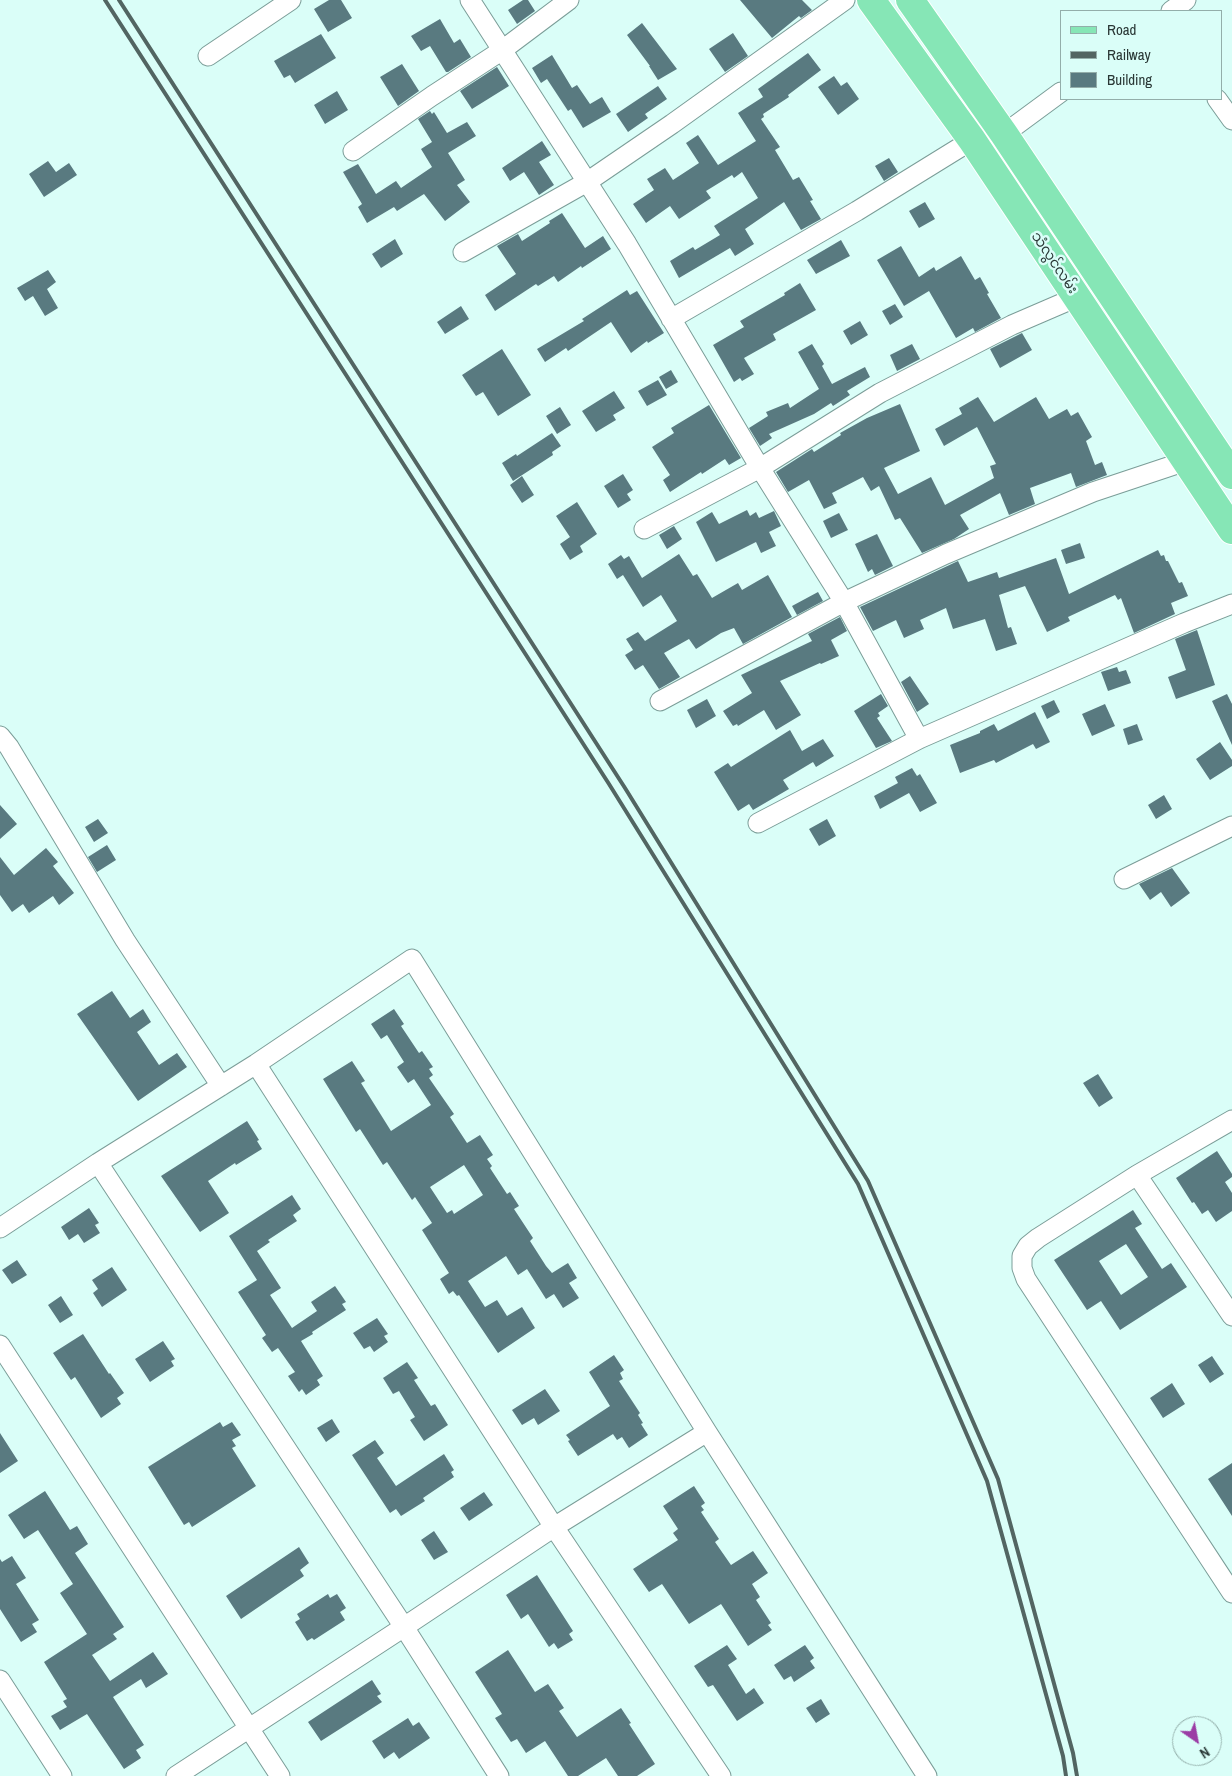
<!DOCTYPE html>
<meta charset="utf-8">
<style>
body{margin:0}
#map{position:relative;width:1232px;height:1776px;overflow:hidden;background:#dafef8;font-family:"Archivo Narrow",sans-serif}
canvas{display:block}
.legend{position:absolute;left:1060px;top:10px;width:162px;height:90px;box-sizing:border-box;background:#dafef8;border:1px solid #93aeaa;margin:0;padding:6px 9px;list-style:none;font-size:15px;color:#293735}
.legend li{display:flex;align-items:center;gap:10px;height:25px}
.legend b{width:25px;border:1px solid #93aeaa}
.north{position:absolute;left:1172px;top:1716px;width:50px;height:50px;box-sizing:border-box;background:#dafef8;border:1px solid #93aeaa;border-radius:50%;rotate:147deg;font-size:14px;font-weight:700;line-height:20px;text-align:center;color:#293735}
.north::after{content:'';display:block;margin:auto;width:18px;height:22px;background:#9b3ca5;clip-path:polygon(50% 0,100% 100%,50% 72%,0 100%)}
</style>
<div id="map">
<canvas width="1232" height="1776"></canvas>
<ul class="legend">
<li><b style="height:6px;background:#86e6b6"></b>Road</li>
<li><b style="height:6px;background:#526562"></b>Railway</li>
<li><b style="height:14px;background:#597a80"></b>Building</li>
</ul>
<div class="north">N</div>
</div>
<script>
const ctx = document.querySelector('canvas').getContext('2d');
ctx.lineJoin = 'round';
function paint(path, color) { ctx.fillStyle = color; ctx.fill(path, 'evenodd'); }
const toPath = rows => new Path2D(rows.map(r => 'M' + r).join(''));
function stroke(path, color, width, dash) { ctx.strokeStyle = color; ctx.lineWidth = width; ctx.lineCap = dash ? 'butt' : 'round'; ctx.setLineDash(dash || []); ctx.stroke(path); }
function label(font, color, halo, rows, align = 'center') {
  ctx.font = font + ' "Archivo Narrow","Noto Sans Myanmar",sans-serif'; ctx.lineWidth = 5; ctx.setLineDash([]); ctx.textBaseline = 'middle'; ctx.strokeStyle = halo; ctx.fillStyle = color; for (const [text, x, y, turn = 0] of rows) {
    ctx.save(); ctx.translate(x, y); ctx.rotate((+turn || 0) * Math.PI / 180); ctx.textAlign = isNaN(turn) ? turn : align; if (halo) ctx.strokeText(text, 0, 0); ctx.fillText(text, 0, 0); ctx.restore();
  }
}
paint(toPath([
 [329,0,341,0,352,18,328,32,314,9],
 [523,0,528,0,535,11,517,24,508,10],
 [740,0,802,0,812,10,801,18,799,16,772,38],
 [440,19,454,43,460,39,471,57,448,72,446,72,430,46,421,51,411,36],
 [642,23,677,69,658,80,649,66,650,66,627,35],
 [733,33,748,56,725,72,709,49],
 [321,34,336,58,295,83,290,75,284,78,274,61],
 [808,53,821,70,788,95,789,97,763,114,764,117,761,119,780,147,775,150,793,180,799,177,813,200,810,201,821,219,801,230,784,202,745,229,754,244,735,256,730,248,679,278,670,261,693,247,695,250,720,235,714,226,758,198,742,172,734,178,732,175,706,191,711,198,679,219,670,206,646,223,633,204,654,190,647,179,665,168,673,180,699,163,686,143,698,135,718,165,756,141,738,113,763,97,758,89],
 [552,55,572,88,577,85,590,104,602,97,611,112,583,128,571,109,568,111,547,79,541,83,532,68],
 [402,64,419,91,398,106,380,77],
 [497,67,509,86,472,109,460,91],
 [834,76,841,86,847,82,859,99,838,115,818,87],
 [658,86,667,99,645,114,648,118,628,132,616,114],
 [337,91,348,110,325,124,314,105],
 [430,111,432,114,434,112,447,133,467,122,476,136,448,153,465,180,457,185,470,202,445,221,424,194,397,211,394,207,367,223,358,207,362,204,343,172,358,164,376,194,396,181,401,188,432,167,421,149,432,142,418,119],
 [542,141,551,155,539,162,554,185,539,195,524,172,510,181,502,168],
 [889,158,898,172,884,181,875,166],
 [48,161,56,172,69,163,77,175,44,197,29,174],
 [925,202,935,219,919,228,909,211],
 [562,213,585,248,603,236,611,249,582,268,581,266,558,282,554,276,538,286,536,284,495,311,485,295,516,274,497,246,518,234,522,241,550,223,549,221],
 [395,239,403,254,381,268,372,254],
 [841,240,850,256,816,274,807,260],
 [901,246,919,277,934,267,936,271,961,256,975,280,980,277,989,293,987,294,1001,318,975,332,973,328,956,338,929,291,904,306,877,260],
 [48,270,56,282,47,289,58,308,45,316,33,296,25,301,17,288],
 [800,283,816,310,773,334,776,340,744,358,754,374,742,381,740,378,734,382,713,345,744,327,740,321,785,295,784,293],
 [627,290,630,295,637,291,664,333,648,343,647,341,631,353,611,322,568,351,566,348,545,362,537,349,584,321,582,319],
 [895,304,903,317,890,325,882,311],
 [461,306,469,319,445,334,437,322],
 [860,321,868,335,851,345,843,331],
 [1022,333,1032,350,1000,368,990,349],
 [812,344,824,364,822,366,832,384,865,367,870,377,847,391,850,395,833,406,831,403,814,414,769,434,772,438,760,446,749,428,768,416,766,412,788,403,790,408,819,389,798,352],
 [912,344,920,359,897,371,890,355],
 [502,349,531,395,498,416,483,392,476,396,462,375],
 [671,370,678,382,666,389,659,377],
 [658,380,667,395,647,406,638,391],
 [614,391,625,408,613,415,616,420,596,432,582,411],
 [978,397,994,422,1036,397,1049,419,1067,409,1071,416,1078,412,1092,437,1086,441,1095,465,1102,462,1107,475,1076,487,1071,473,1030,488,1035,504,1009,515,1000,493,960,515,969,529,954,539,922,553,900,518,895,520,879,486,871,491,863,477,832,493,837,503,824,509,809,480,788,492,776,472,812,449,814,452,841,435,840,433,867,418,900,404,920,451,884,468,898,494,931,477,945,505,994,478,990,466,996,464,977,427,944,446,935,429,962,414,959,408],
 [709,405,741,458,729,465,725,459,702,474,701,472,670,492,663,480,670,475,652,447,674,433,671,428],
 [560,407,571,425,557,434,546,416],
 [552,433,561,446,552,452,553,455,513,481,502,463,516,454,517,456],
 [623,474,633,490,627,494,631,500,618,508,604,486],
 [522,476,534,495,522,503,510,485],
 [577,502,597,534,580,546,583,552,570,560,560,544,570,537,556,516],
 [747,510,750,516,756,512,759,518,774,511,781,526,769,532,776,546,761,553,756,542,716,562,696,522,712,512,719,524],
 [839,513,848,530,831,538,823,521],
 [674,526,682,539,667,549,659,535],
 [877,534,893,566,875,575,872,569,868,572,855,544],
 [1080,543,1085,558,1066,564,1061,550],
 [1158,550,1161,556,1164,555,1166,561,1168,561,1179,583,1182,582,1188,596,1171,603,1175,614,1134,633,1121,598,1118,600,1115,595,1068,617,1070,621,1047,632,1025,586,999,595,1008,628,1011,627,1017,644,996,651,985,619,953,629,946,608,920,620,924,629,904,638,896,620,873,631,860,607,958,561,968,582,997,572,999,578,1056,558,1069,594],
 [679,554,693,576,697,574,712,598,738,583,742,590,768,575,792,617,743,644,734,628,721,633,696,649,689,639,664,653,680,677,659,689,643,665,635,670,625,655,633,650,626,639,638,632,645,641,677,621,661,595,643,607,623,575,617,579,608,564,621,555,624,559,629,556,642,578],
 [818,592,823,601,797,615,792,606],
 [840,617,847,631,831,640,839,656,821,664,820,663,780,681,801,715,776,730,764,710,738,726,737,724,733,726,723,711,752,693,741,675,812,641,808,634],
 [1197,630,1215,685,1176,699,1168,677,1186,670,1175,639],
 [1117,667,1119,672,1126,670,1131,683,1108,691,1101,672],
 [910,676,929,704,917,712,901,682],
 [881,694,888,706,878,713,880,716,877,718,892,741,876,748,854,711],
 [1227,694,1232,704,1232,745,1212,701],
 [707,699,716,716,696,728,687,710],
 [1054,700,1060,712,1047,719,1041,706],
 [1105,704,1115,726,1092,736,1082,714],
 [1035,712,1050,742,1036,749,1033,744,996,763,994,760,960,773,950,745,980,733,980,731,994,724,998,731],
 [1137,724,1143,740,1128,745,1123,729],
 [790,730,802,751,823,739,834,756,816,767,813,762,783,780,789,789,753,810,749,804,738,811,714,772,728,763,731,767],
 [1220,742,1232,760,1232,766,1210,780,1196,759],
 [912,768,917,776,920,774,937,803,920,812,909,793,880,809,874,796,898,783,895,777],
 [1164,795,1172,809,1156,819,1148,805],
 [0,805,17,824,0,839],
 [98,819,108,833,94,842,85,827],
 [827,819,836,836,819,846,809,829],
 [107,845,116,860,97,872,88,857],
 [46,848,58,862,53,866,74,893,59,905,53,896,29,913,23,904,12,912,0,895,0,857,14,875],
 [1172,868,1190,893,1171,907,1161,892,1150,900,1139,884],
 [112,991,130,1018,143,1009,151,1022,137,1032,159,1065,177,1053,187,1067,138,1101,77,1014],
 [394,1009,404,1024,401,1026,419,1053,422,1051,433,1067,429,1069,433,1075,429,1078,454,1114,450,1117,467,1143,480,1135,493,1155,487,1159,492,1166,490,1168,507,1194,510,1192,519,1206,514,1209,533,1238,530,1241,546,1266,552,1273,568,1263,577,1278,569,1283,579,1298,563,1308,554,1294,546,1299,527,1269,518,1275,506,1256,468,1281,485,1307,497,1300,507,1316,522,1307,535,1328,498,1353,459,1295,457,1296,453,1291,449,1294,440,1279,449,1273,422,1230,432,1223,415,1197,412,1200,387,1162,383,1165,360,1129,356,1132,323,1079,352,1061,365,1081,361,1083,391,1131,431,1105,414,1079,408,1083,397,1067,404,1062,387,1035,381,1039,371,1024],
 [464,1165,483,1195,454,1214,452,1210,447,1213,430,1187],
 [1098,1074,1113,1098,1099,1107,1083,1083],
 [247,1121,259,1140,257,1141,262,1149,236,1165,235,1163,208,1181,229,1213,200,1232,161,1176],
 [1217,1151,1232,1174,1232,1177,1225,1182,1232,1193,1232,1211,1216,1222,1208,1210,1202,1214,1194,1202,1192,1203,1176,1178],
 [292,1195,301,1209,293,1215,297,1221,268,1240,270,1242,257,1251,281,1288,270,1295,292,1328,317,1311,311,1302,335,1286,346,1302,342,1304,346,1310,312,1332,313,1334,301,1341,323,1376,317,1380,320,1385,306,1395,302,1389,299,1392,288,1376,295,1372,278,1348,272,1352,262,1338,266,1335,238,1292,257,1280,229,1236],
 [89,1208,99,1223,95,1225,100,1233,84,1243,78,1234,69,1240,61,1227],
 [1133,1210,1142,1224,1135,1228,1162,1269,1171,1263,1187,1287,1120,1330,1101,1301,1087,1310,1054,1260],
 [1126,1244,1148,1277,1121,1295,1099,1261],
 [17,1260,27,1275,12,1284,2,1270],
 [112,1267,127,1290,102,1307,93,1293,98,1289,92,1280],
 [61,1296,73,1315,60,1323,48,1305],
 [377,1318,388,1334,384,1336,388,1342,374,1352,370,1346,364,1349,353,1333],
 [83,1334,109,1374,110,1373,124,1393,117,1398,121,1404,101,1418,75,1377,71,1380,53,1353],
 [163,1341,175,1359,171,1361,174,1366,150,1382,135,1359],
 [614,1355,624,1370,620,1373,623,1379,619,1381,640,1413,638,1415,643,1423,641,1424,648,1435,629,1448,622,1437,617,1440,613,1434,578,1456,568,1441,570,1440,566,1435,610,1406,589,1372],
 [1212,1356,1224,1374,1210,1383,1198,1365],
 [407,1362,418,1378,414,1380,431,1406,435,1404,448,1425,424,1441,410,1420,415,1417,399,1391,393,1394,383,1378],
 [1172,1383,1185,1404,1163,1418,1150,1398],
 [545,1389,560,1411,538,1425,534,1418,522,1425,512,1410],
 [332,1419,340,1432,326,1442,317,1428],
 [220,1422,223,1427,232,1422,241,1435,232,1440,236,1446,232,1448,256,1486,192,1527,189,1522,184,1525,148,1467],
 [0,1433,18,1461,0,1473],
 [375,1440,384,1453,377,1458,396,1486,444,1454,454,1470,451,1472,454,1477,423,1498,425,1501,401,1516,396,1509,390,1513,352,1455],
 [1232,1463,1232,1516,1208,1479],
 [694,1486,705,1503,701,1506,704,1510,701,1512,719,1539,715,1542,731,1565,753,1551,768,1573,752,1584,760,1597,756,1600,771,1623,768,1625,772,1630,748,1646,721,1604,689,1624,662,1584,649,1592,633,1569,678,1540,673,1533,678,1529,663,1506],
 [45,1491,70,1530,77,1526,88,1544,75,1553,124,1627,113,1634,117,1639,92,1655,110,1681,153,1652,168,1674,146,1688,141,1679,113,1697,144,1745,136,1750,141,1758,124,1769,87,1714,60,1730,51,1716,67,1707,63,1701,67,1699,44,1662,87,1634,60,1593,73,1584,38,1530,24,1539,8,1515],
 [484,1492,493,1505,469,1521,460,1508],
 [434,1531,448,1552,434,1560,421,1540],
 [299,1547,309,1563,300,1570,304,1576,241,1619,226,1596],
 [12,1556,26,1578,16,1584,39,1620,32,1624,37,1632,21,1642,0,1609,0,1559,2,1562],
 [537,1575,573,1631,569,1634,573,1640,558,1649,554,1643,549,1647,528,1614,521,1619,506,1595],
 [328,1594,330,1598,337,1594,346,1608,340,1612,345,1620,314,1640,312,1638,307,1641,295,1622,300,1619,297,1614],
 [727,1645,737,1659,728,1665,746,1694,754,1688,764,1703,737,1721,713,1685,708,1687,694,1666],
 [805,1645,814,1658,810,1661,815,1668,794,1682,791,1676,784,1680,774,1665],
 [508,1650,535,1692,548,1684,564,1708,559,1711,577,1737,621,1708,631,1723,629,1724,655,1764,637,1776,618,1776,606,1758,578,1776,568,1776,545,1741,526,1753,517,1739,511,1742,495,1718,502,1714,475,1672],
 [372,1680,381,1694,377,1696,382,1702,321,1741,308,1722],
 [821,1699,830,1714,816,1723,806,1708],
 [408,1718,413,1726,419,1722,430,1738,399,1759,394,1752,384,1759,372,1741]
]), '#597a80');
const minor = toPath([
 [470,0,627,244,760,468,844,602,919,739],
 [1171,11,1186,0],
 [208,56,291,0],
 [1217,99,1232,120],
 [1004,134,1061,92],
 [353,151,432,96,501,51,569,0],
 [463,252,587,182,672,124,845,0],
 [671,319,857,211,972,140],
 [644,529,760,468,880,393,1012,325,1077,297],
 [660,701,844,602,946,554,1093,492,1186,461],
 [0,736,9,747,125,940,221,1086],
 [758,823,919,739,1184,623,1232,604],
 [1124,879,1232,826],
 [256,1064,554,1527,721,1776],
 [1232,1120,1137,1175,1038,1238,1028,1246,1022,1256,1022,1268,1026,1279,1232,1593],
 [98,1163,404,1627,499,1776],
 [1137,1175,1232,1316],
 [0,1228,98,1163,256,1064,412,959,707,1432,927,1776],
 [0,1345,280,1776],
 [0,1680,62,1776],
 [176,1776,404,1627,554,1527,707,1432]
]);
const primary = toPath([
 [871,0,972,140,1232,530],
 [910,0,1004,134,1232,475]
]);
stroke(minor, '#7b9d98', 21);
stroke(primary, '#fff', 30);
stroke(minor, '#fff', 19);
stroke(primary, '#86e6b6', 28);
stroke(toPath([
 [105,0,609,784,858,1184,987,1481,1063,1756,1066,1776],
 [119,0,625,788,868,1181,998,1479,1073,1753,1077,1776]
]), '#526562', 4);
label('14px', '#293735', '#dafef8', [
 ["သံလွင်လမ်း",1054,263,56]
]);
</script>
